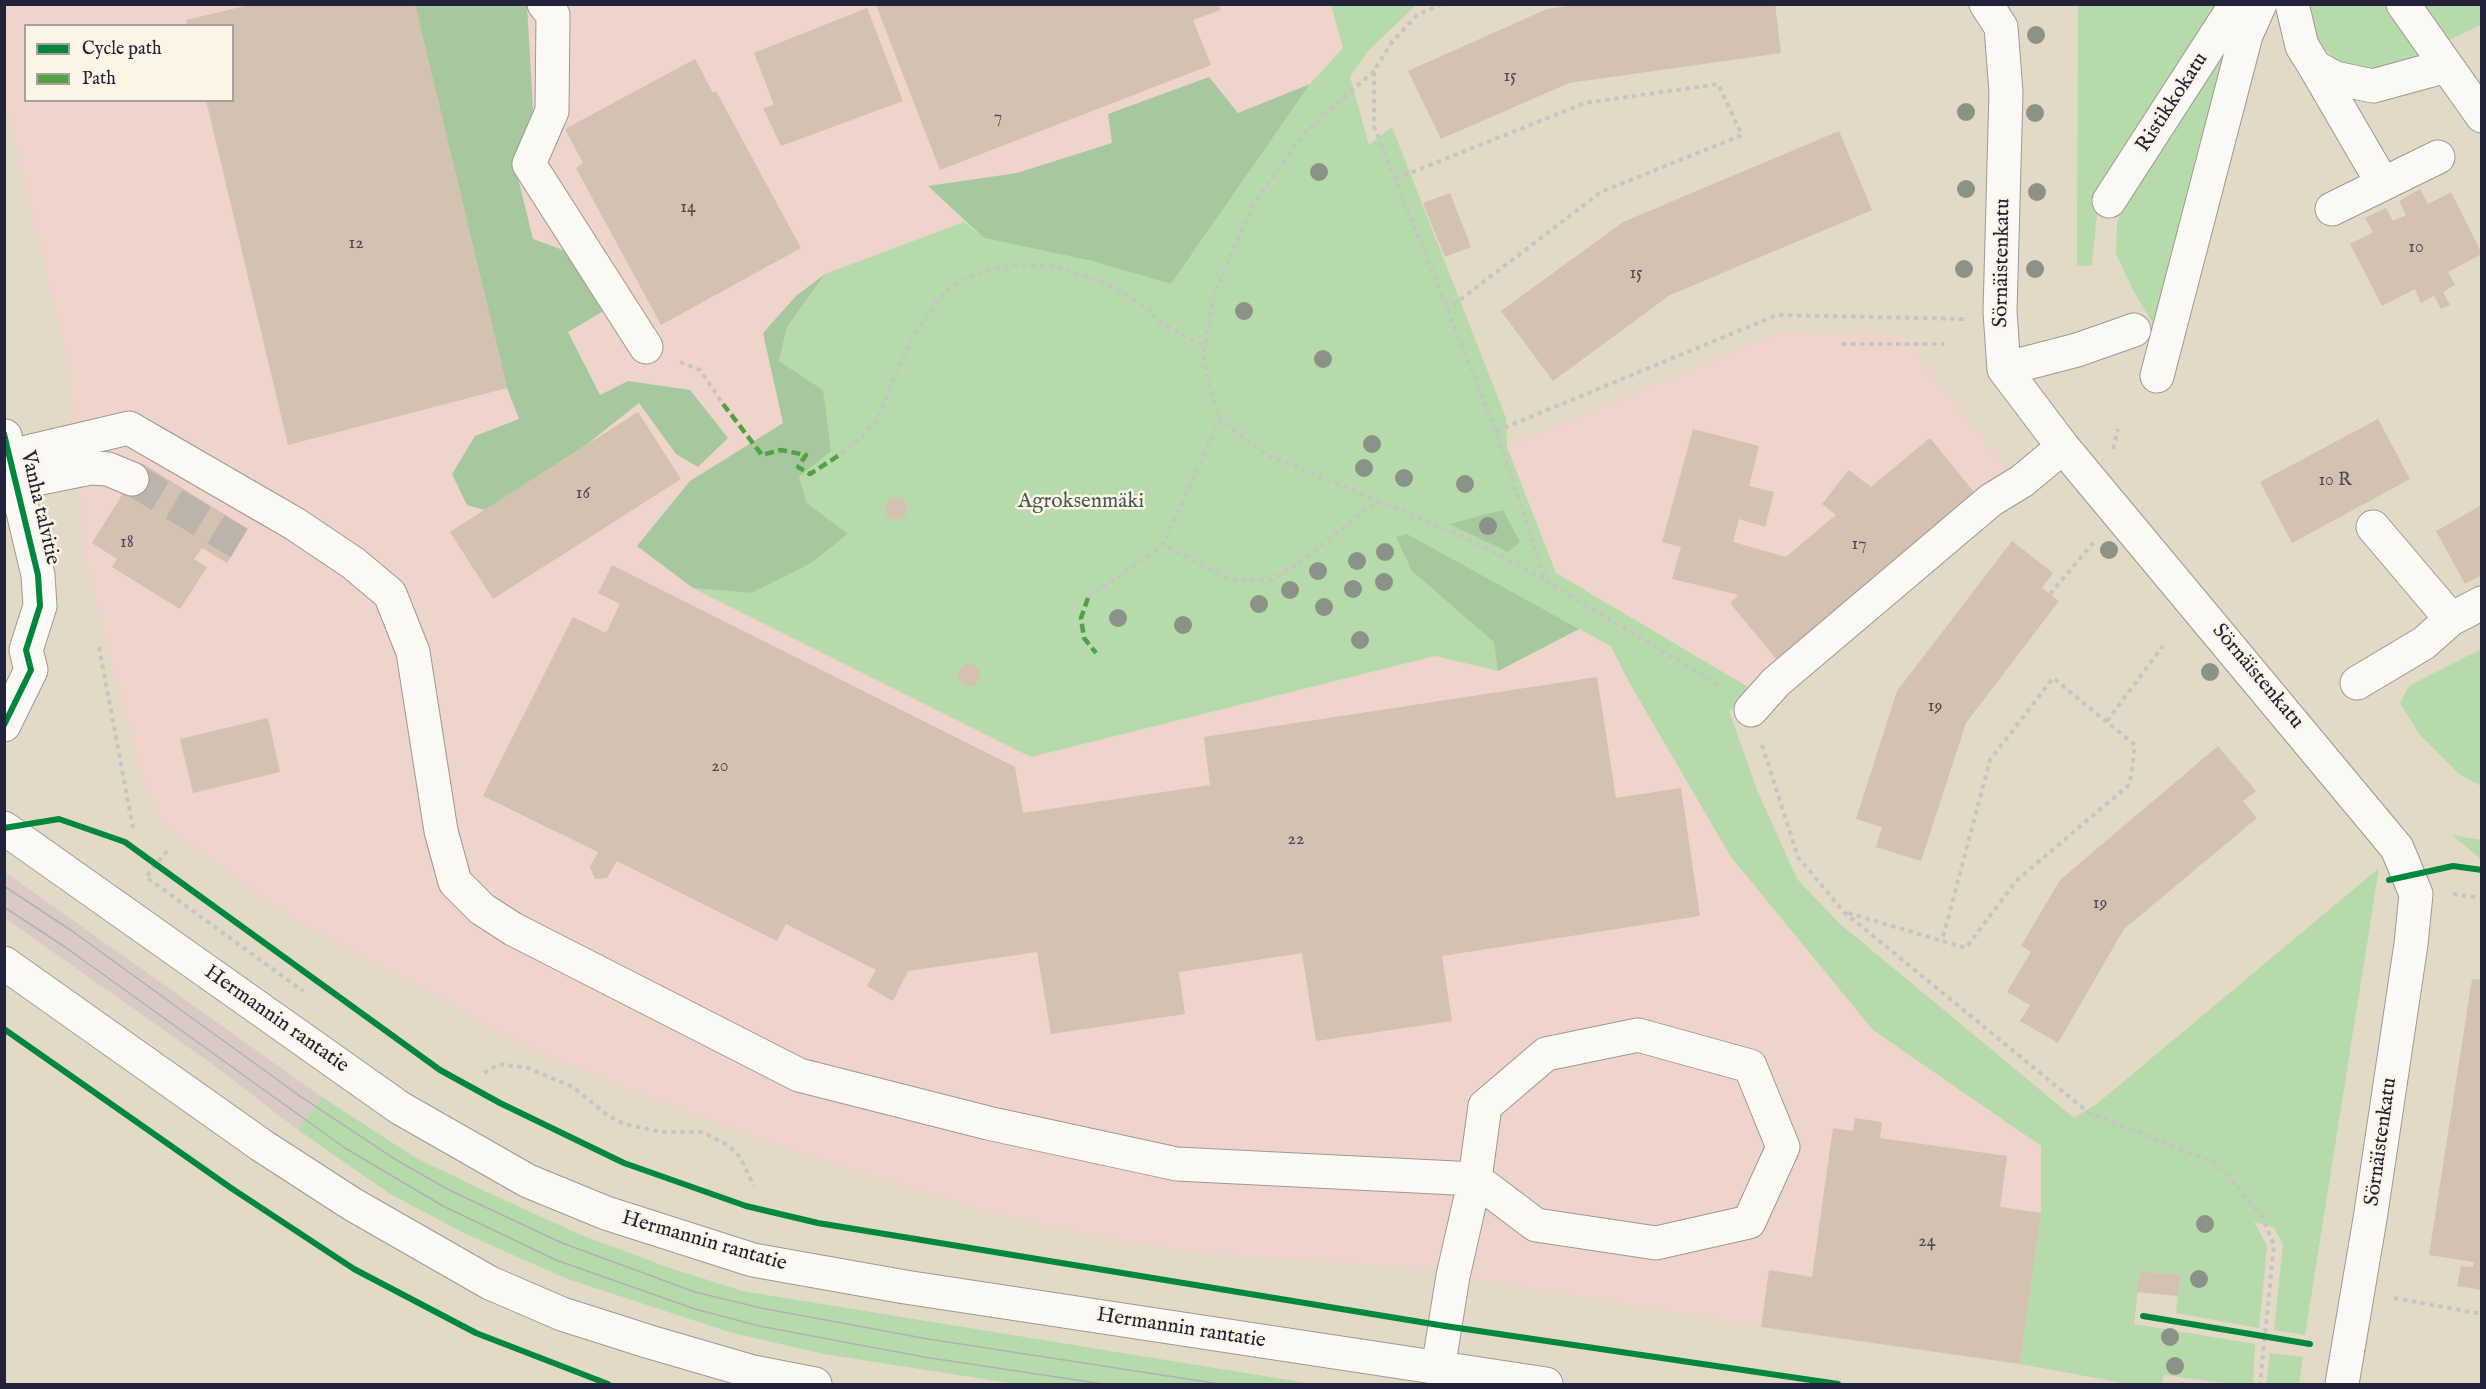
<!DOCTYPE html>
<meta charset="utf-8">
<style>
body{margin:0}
#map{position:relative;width:2486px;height:1389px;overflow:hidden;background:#e2d9c6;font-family:"IM FELL English",serif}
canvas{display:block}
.frame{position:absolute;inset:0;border:6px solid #22223b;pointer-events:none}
.legend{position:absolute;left:24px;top:24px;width:210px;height:78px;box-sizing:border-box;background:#fcf5e5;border:2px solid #a5a1a1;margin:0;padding:8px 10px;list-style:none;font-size:18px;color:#22223b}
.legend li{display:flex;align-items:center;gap:12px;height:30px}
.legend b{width:30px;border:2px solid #a5a1a1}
</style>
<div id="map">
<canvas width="2486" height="1389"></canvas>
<div class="frame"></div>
<ul class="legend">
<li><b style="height:8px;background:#00873e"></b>Cycle path</li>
<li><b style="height:8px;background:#50a245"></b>Path</li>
</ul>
</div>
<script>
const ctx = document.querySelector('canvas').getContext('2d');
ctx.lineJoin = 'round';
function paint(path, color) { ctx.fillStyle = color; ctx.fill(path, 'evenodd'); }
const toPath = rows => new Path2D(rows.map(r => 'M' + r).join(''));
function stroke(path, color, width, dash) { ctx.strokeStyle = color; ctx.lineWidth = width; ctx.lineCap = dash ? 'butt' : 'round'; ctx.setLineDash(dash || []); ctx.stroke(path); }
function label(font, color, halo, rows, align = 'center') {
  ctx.font = font + ' "IM FELL English",serif'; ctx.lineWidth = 5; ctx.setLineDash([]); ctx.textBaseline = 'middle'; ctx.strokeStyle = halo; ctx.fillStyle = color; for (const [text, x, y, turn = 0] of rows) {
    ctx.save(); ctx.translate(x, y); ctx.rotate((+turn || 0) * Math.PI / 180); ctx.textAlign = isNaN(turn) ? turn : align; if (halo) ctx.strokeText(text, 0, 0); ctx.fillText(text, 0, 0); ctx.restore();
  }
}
paint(toPath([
 [4,5,1331,5,1343,48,1310,84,1238,113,1112,143,1017,173,929,186,964,222,825,274,763,333,783,423,690,481,638,546,693,588,1031,757,1435,656,1498,671,1579,629,1611,646,1630,684,1731,857,1873,1030,2041,1146,2041,1213,2020,1364,1761,1327,1391,1266,1204,1254,1091,1236,981,1210,801,1154,652,1099,532,1050,288,916,161,824,141,773,83,553,78,455,67,358,5,103],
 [26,26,232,26,232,100,26,100],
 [1779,332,1901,335,2012,476,1753,690,1556,573,1507,447]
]), '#eed4ca');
paint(toPath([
 [5,872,322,1097,298,1130,212,1064,5,918]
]), '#d9cac5');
paint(toPath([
 [2307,4,2396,5,2428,57,2385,69,2353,71,2337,61,2318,42],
 [1331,5,1416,5,1369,50,1350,77,1369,145,1392,127,1506,418,1507,447,1556,573,1753,690,1729,711,1757,790,1797,879,1839,923,2074,1118,2098,1103,2379,868,2305,1335,2274,1330,2283,1244,2273,1227,2254,1222,2267,1246,2259,1328,2176,1313,2180,1275,2140,1271,2134,1324,2255,1344,2253,1384,2230,1384,2164,1375,2162,1384,2128,1384,2020,1364,2041,1213,2041,1146,1873,1030,1731,857,1630,684,1611,646,1579,629,1498,671,1435,656,1031,757,693,588,751,593,848,535,807,503,799,477,823,390,779,361,787,327,825,274,964,222,984,238,1092,261,1171,284,1310,84,1343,48],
 [2078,5,2216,5,2099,192,2092,265,2077,266],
 [2422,5,2481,5,2481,25,2447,41],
 [2239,42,2204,126,2153,324,2134,292,2116,254,2117,224,2125,198,2215,67],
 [2481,649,2481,786,2459,774,2420,735,2400,703,2409,686],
 [2452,835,2481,840,2481,859],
 [322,1097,416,1158,487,1192,581,1235,667,1267,742,1291,1313,1384,1016,1384,824,1354,729,1332,565,1278,466,1234,390,1194,298,1130],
 [2270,1353,2303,1357,2299,1384,2266,1384]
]), '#b7daab');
paint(toPath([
 [415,5,527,5,533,109,517,174,533,239,574,254,602,312,568,332,600,395,628,381,690,390,728,438,698,467,676,454,639,403,586,445,485,510,467,505,452,474,475,436,519,419,507,388],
 [1209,77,1238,113,1310,84,1171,284,1092,261,984,238,928,186,1017,173,1112,143,1108,114],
 [825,274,787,327,779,361,823,390,831,451,799,477,807,503,848,534,811,563,751,593,693,588,637,546,690,481,783,423,763,333,796,296],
 [1503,510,1520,542,1508,552,1449,524],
 [1407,534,1579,629,1498,671,1494,642,1412,571,1396,537]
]), '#a7c89e');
paint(toPath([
 [253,4,415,4,507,388,288,445,206,100,232,100,232,26,188,26,186,20],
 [1583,4,1775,4,1781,53,1569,83,1441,139,1408,71,1547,9],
 [876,5,1219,5,1221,10,1193,20,1211,65,940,170],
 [867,8,903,101,781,146,763,108,774,105,754,53],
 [695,59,713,93,716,91,801,248,661,325,576,168,583,163,565,129],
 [1839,131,1872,210,1670,295,1553,381,1501,311,1623,222],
 [2420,189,2428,204,2451,192,2482,254,2448,272,2455,285,2443,292,2450,305,2441,309,2434,296,2421,303,2415,289,2382,306,2350,244,2373,232,2365,218,2386,208,2393,221,2406,215,2399,201],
 [1450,193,1471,247,1445,257,1423,203],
 [638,412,681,479,493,599,450,532],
 [2378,419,2410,479,2292,543,2260,482],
 [1693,429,1759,446,1749,486,1774,492,1765,527,1739,519,1733,542,1786,557,1836,515,1822,504,1849,470,1871,487,1930,438,1977,496,1777,660,1730,603,1739,595,1672,579,1681,547,1662,542],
 [142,463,248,529,227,563,202,548,194,559,207,567,180,609,112,567,117,559,92,543],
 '885 509a11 11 0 1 1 22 0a11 11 0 1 1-22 0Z',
 [2482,505,2482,575,2465,584,2436,531],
 [2012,541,2053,573,2042,588,2059,601,1966,723,1921,861,1876,847,1882,827,1856,819,1897,691],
 [612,565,1015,767,1023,813,1210,785,1204,737,1597,677,1616,798,1681,788,1700,916,1442,956,1452,1021,1316,1041,1302,953,1179,972,1185,1014,1051,1034,1037,952,908,971,893,1001,867,986,876,970,786,924,777,941,617,861,607,878,595,879,590,867,598,852,483,796,573,617,606,633,620,604,598,593],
 '958 675a11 11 0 1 1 22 0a11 11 0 1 1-22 0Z',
 [268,718,280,772,193,793,180,739],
 [2218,746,2256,791,2243,801,2257,818,2124,929,2058,1043,2020,1021,2030,1005,2007,992,2031,952,2021,946,2060,880],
 [2472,979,2482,980,2482,1290,2457,1286,2461,1266,2473,1267,2474,1262,2429,1255],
 [1855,1118,1882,1122,1880,1138,2007,1156,2000,1207,2041,1213,2020,1364,1761,1327,1769,1270,1812,1277,1833,1128,1853,1131],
 [2140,1271,2180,1275,2178,1296,2137,1292]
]), '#d3c1b1');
stroke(toPath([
 [132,479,239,543]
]), '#bcb4aa', 33, [33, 16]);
const minor = toPath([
 [544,4,553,15,552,111,529,164,646,347],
 [1986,4,2001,27,2006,92,2000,312,2004,369,2063,447,2397,848,2416,894,2411,944,2370,1219,2342,1384],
 [2292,4,2302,46,2315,67,2335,78,2373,86,2446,66],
 [2403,4,2482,116],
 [2315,67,2383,184],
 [2109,201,2236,4],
 [2332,209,2438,157],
 [2004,369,2077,350,2134,330],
 [2157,376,2246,35,2260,4],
 [10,456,129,428,295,524,353,563,390,594,413,652,441,831,455,882,482,909,513,929,799,1075,988,1123,1177,1164,1475,1179,1453,1276,1438,1369],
 [16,483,90,468,108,469,132,479],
 [2373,527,2451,619],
 [2357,683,2424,643,2451,619,2482,603],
 [1751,710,1776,682,1991,500,2022,481,2063,447],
 [4,725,31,670,26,650,40,606,38,575,5,436],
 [1638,1035,1750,1066,1783,1147,1749,1222,1656,1243,1536,1225,1475,1179,1485,1106,1546,1054,1638,1035]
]);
const major = toPath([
 [4,828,400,1108,528,1181,606,1213,753,1260,905,1287,1546,1384],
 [4,963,261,1145,352,1204,490,1283,562,1314,650,1342,753,1372,815,1384]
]);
stroke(minor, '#9e9991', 35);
stroke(major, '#9e9991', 35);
stroke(toPath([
 [1442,4,1417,15,1392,42,1374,71,1374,126,1496,431,1546,581,1722,687],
 [1374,71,1303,134,1252,207,1214,295,1203,356,1212,397,1220,419,1265,454,1458,534,1546,580],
 [1395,179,1585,103,1718,84,1742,135,1601,192,1448,309],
 [1842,344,1944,344],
 [680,362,700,370,723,404],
 [1220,419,1163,545,1230,579,1270,581,1297,564,1376,502],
 [1496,431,1777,315,1964,319],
 [2113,449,2118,429],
 [841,454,859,440,877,420,909,343,936,302,953,284,977,273,1015,265,1055,267,1107,284,1152,311,1156,320,1205,347],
 [2050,594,2094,542],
 [1088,598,1163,545],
 [99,647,133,828],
 [2107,721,2163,646],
 [1762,745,1798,857,1844,912,2089,1113,2218,1164,2262,1217,2274,1245,2260,1384],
 [167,851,146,877,303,991],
 [2453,894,2482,898],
 [1848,913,1966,948,2016,881,2130,784,2135,745,2053,678,1990,760,1942,941],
 [484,1073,499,1064,528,1068,573,1087,607,1115,624,1124,661,1132,703,1132,729,1146,740,1157,754,1186],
 [2394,1298,2482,1314],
 [2143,1316,2310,1344],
 [2181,1384,2184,1384]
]), '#c7c5c3', 4, [4.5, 4.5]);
stroke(minor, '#fbf9f6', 33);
stroke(major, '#fbf9f6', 33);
stroke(toPath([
 [4,886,72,931,297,1094,398,1161,449,1190,562,1243,695,1292,761,1308,928,1339,1220,1384],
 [4,907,65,947,345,1148,443,1206,556,1260,695,1309,759,1326,924,1357,1103,1384]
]), '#b2b1b2', 1.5);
stroke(toPath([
 [723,404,762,455,781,450,806,455,798,467,810,474,841,454],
 [1088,598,1081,618,1084,638,1096,653]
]), '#50a245', 4.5, [9, 4.5]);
stroke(toPath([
 [4,434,38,575,40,606,26,650,31,670,4,725],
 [4,828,59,819,125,842,440,1070,500,1103,624,1163,746,1206,818,1223,1445,1326,1838,1384],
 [2389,880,2453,866,2482,870],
 [4,1029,231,1188,354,1269,476,1333,608,1384],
 [2143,1316,2310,1344]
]), '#00873e', 6);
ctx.fillStyle = '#8b9388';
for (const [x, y] of [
 [2036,35],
 [1966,112],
 [2035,113],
 [1319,172],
 [1966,189],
 [2037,192],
 [1964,269],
 [2035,269],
 [1244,311],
 [1323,359],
 [1372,444],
 [1364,468],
 [1404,478],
 [1465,484],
 [1488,526],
 [2109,550],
 [1385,552],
 [1357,561],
 [1318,571],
 [1384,582],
 [1353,589],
 [1290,590],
 [1259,604],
 [1324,607],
 [1118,618],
 [1183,625],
 [1360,640],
 [2210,672],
 [2205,1224],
 [2199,1279],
 [2170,1337],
 [2175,1366]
]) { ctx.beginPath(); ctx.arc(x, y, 9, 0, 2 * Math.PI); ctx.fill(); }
label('18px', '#4e4a58', null, [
 ["15",1510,77],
 ["7",998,118],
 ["14",688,208],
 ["12",356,244],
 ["10",2416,248],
 ["15",1636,274],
 ["10 R",2335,481],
 ["16",583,494],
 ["18",127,543],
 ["17",1859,545],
 ["19",1935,707],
 ["20",720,767],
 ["22",1296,840],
 ["19",2100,904],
 ["24",1927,1242]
]);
label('21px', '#22223b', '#fcf5e5', [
 ["Ristikkokatu",2173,103,-57],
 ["Sörnäistenkatu",2003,263,-89],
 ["Vanha talvitie",39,508,77],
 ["Sörnäistenkatu",2257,677,50],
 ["Hermannin rantatie",276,1020,35],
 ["Sörnäistenkatu",2382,1142,-82],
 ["Hermannin rantatie",704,1242,16],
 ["Hermannin rantatie",1181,1329,9]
]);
label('21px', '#445a56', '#fcf5e5', [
 ["Agroksenmäki",1081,503]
]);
</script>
